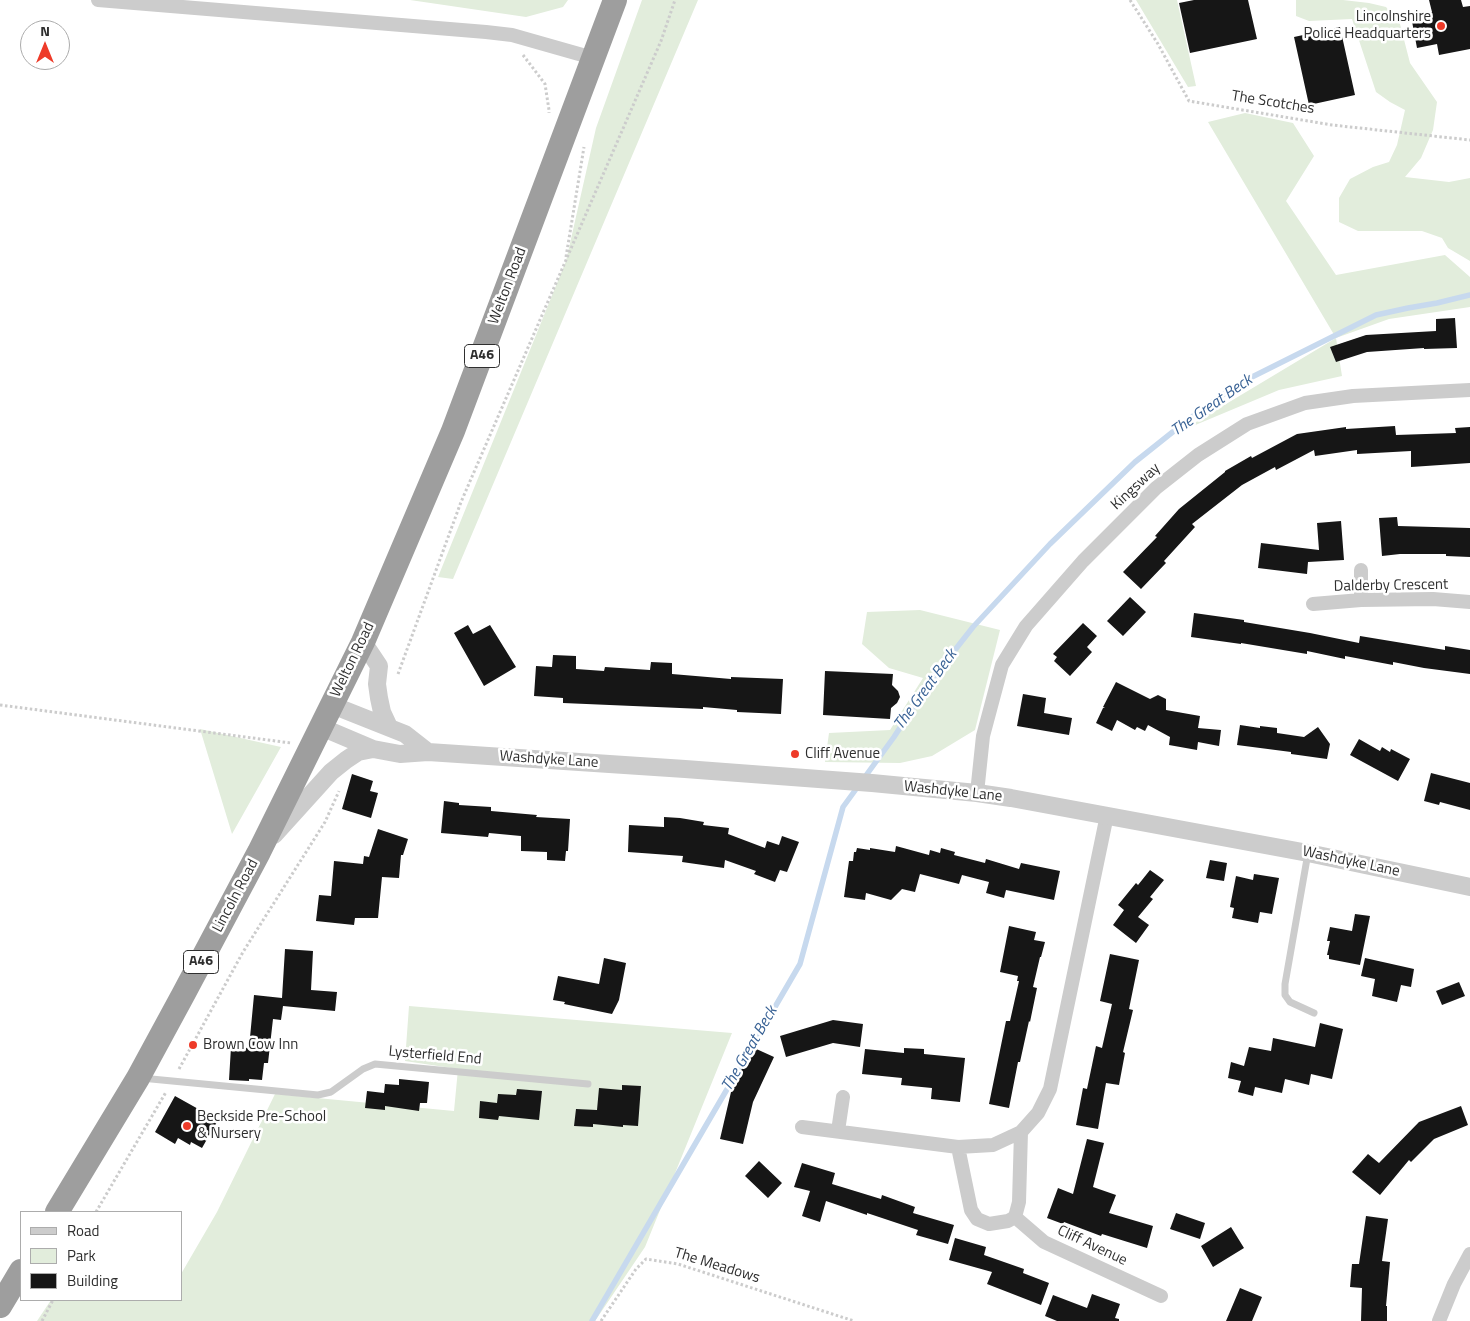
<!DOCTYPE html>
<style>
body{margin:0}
#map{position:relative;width:1470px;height:1321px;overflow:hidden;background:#fff;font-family:"Titillium Web",sans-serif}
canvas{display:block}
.legend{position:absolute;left:20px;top:1211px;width:162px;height:90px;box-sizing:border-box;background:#fff;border:1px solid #acacac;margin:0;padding:6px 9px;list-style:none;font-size:15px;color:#2f2f2f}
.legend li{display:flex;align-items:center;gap:10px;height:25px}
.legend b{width:25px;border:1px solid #acacac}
.north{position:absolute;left:20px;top:20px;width:50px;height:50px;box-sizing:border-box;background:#fff;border:1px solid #acacac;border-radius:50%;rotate:0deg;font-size:14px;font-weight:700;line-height:20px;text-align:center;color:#2f2f2f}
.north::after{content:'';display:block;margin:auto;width:18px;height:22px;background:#ee3b29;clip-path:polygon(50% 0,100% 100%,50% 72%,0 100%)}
</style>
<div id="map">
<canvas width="1470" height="1321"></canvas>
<ul class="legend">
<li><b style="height:6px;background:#ccc"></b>Road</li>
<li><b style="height:14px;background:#e2eddc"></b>Park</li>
<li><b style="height:14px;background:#161616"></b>Building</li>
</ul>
<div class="north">N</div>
</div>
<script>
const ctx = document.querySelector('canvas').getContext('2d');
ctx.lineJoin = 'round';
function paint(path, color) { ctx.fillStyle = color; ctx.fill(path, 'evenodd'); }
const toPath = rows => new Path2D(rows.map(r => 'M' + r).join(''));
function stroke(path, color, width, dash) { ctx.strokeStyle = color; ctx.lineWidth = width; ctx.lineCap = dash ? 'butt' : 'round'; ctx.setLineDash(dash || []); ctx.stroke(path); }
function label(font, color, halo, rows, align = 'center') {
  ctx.font = font + ' "Titillium Web",sans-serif'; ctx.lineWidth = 5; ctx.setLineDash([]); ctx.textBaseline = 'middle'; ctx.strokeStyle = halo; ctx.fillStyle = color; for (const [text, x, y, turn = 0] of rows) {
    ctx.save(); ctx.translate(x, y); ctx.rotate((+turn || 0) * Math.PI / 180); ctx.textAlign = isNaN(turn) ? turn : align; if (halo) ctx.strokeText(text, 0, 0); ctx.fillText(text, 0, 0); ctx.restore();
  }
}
paint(toPath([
 [410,0,568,0,563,7,526,17],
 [642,0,698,0,453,579,438,577,566,261,596,128],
 [1136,0,1177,0,1196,86,1188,87],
 [1296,0,1343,0,1369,3,1386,7,1400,24,1410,63,1437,102,1433,130,1421,158,1405,177,1449,182,1470,178,1470,261,1448,248,1442,238,1422,231,1358,231,1339,222,1339,198,1350,179,1373,167,1389,162,1397,145,1405,110,1390,102,1376,92,1352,19,1309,21,1296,16],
 [1245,113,1293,123,1314,156,1286,201,1336,275,1445,255,1470,277,1470,307,1389,319,1336,338,1342,376,1279,390,1181,431,1336,338,1208,122],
 [920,610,1000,630,975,730,932,756,900,763,825,762,829,733,890,730,923,678,889,668,862,644,867,612],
 [200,729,281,747,232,834],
 [409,1006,732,1033,645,1247,595,1321,37,1321,51,1300,181,1300,181,1274,217,1212,275,1094,454,1111,458,1069,405,1061]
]), '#e2eddc');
stroke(toPath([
 [592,1321,800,964,843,807,894,737,929,683,973,627,1050,544,1135,462,1189,419,1238,384,1376,315,1408,308,1437,303,1470,295]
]), '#c7d9ee', 5.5);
paint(toPath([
 [1194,0,1248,0,1257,39,1190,53,1179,3],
 [1429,0,1461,0,1463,7,1470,6,1470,49,1439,55,1437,44,1417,48,1411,16,1432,12],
 [1340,27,1355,95,1309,105,1294,37],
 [1455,318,1457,348,1424,349,1424,348,1367,352,1336,362,1330,347,1366,335,1436,331,1436,319],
 [1395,426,1396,435,1456,433,1455,428,1470,427,1470,463,1411,467,1411,451,1357,454,1357,450,1315,456,1314,450,1276,470,1275,467,1242,485,1192,524,1195,527,1164,561,1166,563,1141,589,1123,572,1157,537,1155,536,1179,509,1225,472,1225,471,1251,456,1252,458,1297,434,1346,427,1346,429],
 [1397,517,1398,526,1470,528,1470,557,1446,556,1446,554,1400,554,1382,556,1379,518],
 [1341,521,1344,560,1308,562,1307,574,1258,568,1261,543,1319,550,1317,523],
 [1130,597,1146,612,1123,636,1107,621],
 [1194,613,1244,620,1244,622,1310,633,1359,643,1360,636,1445,650,1445,646,1470,650,1470,674,1424,668,1393,662,1393,665,1345,656,1345,659,1307,651,1307,654,1241,643,1241,644,1191,637],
 [1083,623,1097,636,1087,647,1092,652,1070,676,1054,661,1057,657,1053,654],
 [468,625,473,634,490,625,516,667,484,686,454,633],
 [553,655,576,656,576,669,604,671,605,667,650,670,651,662,672,663,672,674,731,679,731,677,783,679,781,714,737,712,737,710,703,707,703,709,563,703,563,698,534,696,536,666,552,667],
 [825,671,893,674,892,685,898,691,900,697,897,703,891,708,890,719,823,715],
 [1116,682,1150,699,1158,695,1166,699,1166,710,1200,716,1198,728,1221,730,1219,746,1198,742,1197,750,1169,745,1170,737,1148,725,1145,731,1137,727,1135,730,1117,720,1112,731,1096,723,1103,708,1105,708,1103,707],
 [1023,694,1046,698,1044,713,1072,718,1069,735,1017,726],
 [1240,725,1260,728,1260,726,1277,728,1277,733,1304,737,1318,727,1330,744,1327,759,1291,754,1291,752,1237,745],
 [1359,739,1380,751,1382,747,1390,752,1391,749,1410,759,1398,781,1350,755],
 [1431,773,1470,783,1470,810,1440,802,1439,805,1424,801],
 [352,774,373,781,370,791,378,793,371,818,342,809],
 [444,801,459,803,459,805,491,807,491,811,537,815,536,817,570,819,568,851,566,851,565,861,547,860,547,852,521,851,521,836,489,833,488,837,441,833],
 [664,817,680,818,704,822,703,825,729,828,728,834,765,848,767,841,779,845,782,836,799,842,787,872,780,870,775,882,754,874,756,871,725,860,724,868,682,862,683,856,628,852,629,825,664,827],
 [378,829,408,839,403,855,401,855,399,878,382,877,378,918,355,918,354,925,316,921,319,895,331,896,334,861,363,864,364,856,369,857],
 [896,846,929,855,930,850,940,853,941,848,955,852,954,855,985,863,986,859,1019,869,1021,863,1060,871,1054,900,1006,890,1004,898,986,893,989,882,962,875,959,884,920,874,915,892,902,889,891,900,866,893,865,900,844,897,849,861,853,861,854,852,856,852,857,848,870,850,870,848,895,852],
 [1210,860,1227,863,1224,881,1206,878],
 [1150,870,1164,880,1150,897,1153,899,1138,917,1149,925,1136,943,1113,925,1124,910,1118,905,1136,883,1138,885],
 [1254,874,1279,878,1272,914,1260,912,1258,923,1232,918,1234,908,1230,907,1236,876,1253,880],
 [1355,914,1370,916,1360,965,1329,959,1329,955,1327,955,1330,941,1327,941,1330,927,1352,931],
 [1009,926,1036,932,1034,940,1045,942,1041,957,1040,957,1033,987,1037,988,1030,1022,1029,1021,1020,1062,1018,1062,1009,1108,989,1104,1006,1021,1010,1021,1019,981,1017,981,1018,976,1000,972],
 [285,949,313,951,311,990,337,992,335,1011,283,1006,281,1020,273,1019,268,1063,264,1063,262,1080,249,1079,249,1081,229,1080,231,1047,249,1048,254,995,282,998],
 [1110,954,1139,960,1129,1009,1133,1010,1123,1052,1125,1053,1119,1085,1106,1083,1098,1129,1076,1125,1083,1088,1087,1089,1096,1046,1102,1048,1112,1004,1100,1001],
 [604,958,626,963,619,1000,612,1014,564,1004,565,1002,553,1000,558,976,599,984],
 [1365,958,1414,969,1411,987,1401,985,1397,1002,1372,996,1375,979,1361,976],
 [1459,982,1465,996,1442,1005,1436,991],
 [833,1020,863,1024,860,1047,833,1043,786,1057,780,1036],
 [1320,1023,1343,1029,1332,1079,1311,1074,1309,1085,1285,1079,1282,1093,1255,1087,1253,1096,1238,1092,1241,1081,1228,1078,1231,1062,1244,1066,1249,1047,1271,1051,1273,1038,1315,1047],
 [752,1047,774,1057,753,1102,743,1144,720,1139,731,1092],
 [904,1048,924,1049,924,1054,965,1058,960,1102,931,1099,932,1088,901,1085,902,1078,862,1074,865,1049,904,1053],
 [399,1079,429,1082,427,1103,420,1103,419,1111,385,1106,385,1110,365,1108,367,1091,384,1093,385,1084,399,1085],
 [622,1085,641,1086,638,1126,623,1125,623,1127,593,1124,593,1127,574,1126,576,1109,597,1110,599,1088,622,1090],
 [517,1089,542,1091,539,1120,499,1116,498,1120,479,1118,480,1101,497,1103,498,1094,516,1095],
 [175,1096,218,1120,202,1148,191,1142,190,1145,178,1138,175,1144,155,1132],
 [1461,1106,1468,1125,1434,1139,1411,1162,1409,1160,1380,1195,1352,1172,1368,1154,1379,1163,1419,1122],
 [1087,1139,1104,1143,1093,1187,1116,1195,1109,1213,1153,1226,1147,1248,1102,1234,1101,1236,1064,1222,1063,1224,1047,1218,1058,1188,1073,1194],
 [759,1161,782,1183,768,1198,745,1176],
 [802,1163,835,1173,832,1184,881,1199,882,1195,915,1207,913,1213,954,1225,948,1244,916,1235,918,1230,867,1213,867,1215,826,1201,820,1222,802,1216,810,1191,794,1187],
 [1176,1213,1205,1223,1200,1239,1170,1229],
 [1366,1216,1388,1219,1382,1261,1390,1262,1386,1306,1387,1306,1387,1321,1361,1321,1362,1288,1350,1287,1352,1264,1359,1264],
 [1231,1227,1244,1248,1213,1267,1201,1246],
 [955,1238,986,1247,984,1255,1024,1269,1023,1273,1049,1283,1041,1305,987,1284,992,1272,949,1260],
 [1240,1288,1262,1297,1252,1321,1226,1321],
 [1092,1294,1120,1304,1115,1318,1119,1319,1119,1321,1057,1321,1045,1316,1053,1295,1087,1308]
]), '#161616');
stroke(toPath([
 [1130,0,1158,44,1189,101,1332,125,1470,140],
 [523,55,545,84,549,110,549,113],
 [566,257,584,147],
 [398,674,461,502,661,41,675,0],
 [0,705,291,743],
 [179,1069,243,952,325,822,339,791],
 [96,1212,166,1092],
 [42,1321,53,1300],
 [601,1321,636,1269,646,1259,678,1264,854,1321]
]), '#ccc', 3, [2.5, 2.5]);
stroke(toPath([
 [1308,853,1285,984,1285,995,1290,1002,1314,1013],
 [141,1078,318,1095,331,1092,363,1069,375,1064,588,1084]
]), '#ccc', 7);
stroke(toPath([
 [98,0,486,32,512,35,593,58],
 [1361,600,1361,570],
 [1313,604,1361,600,1433,599,1470,602],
 [977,793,983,736,1002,665,1026,626,1083,561,1156,488,1198,455,1247,424,1305,403,1353,396,1470,390],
 [1107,815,1050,1089,1038,1113,1021,1132,1019,1202,1015,1217,1044,1242,1161,1296],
 [802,1127,958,1147],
 [838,1131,843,1097],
 [1015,1217,1008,1221,989,1224,977,1219,971,1210,958,1147,993,1145,1021,1132],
 [1439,1321,1454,1284,1470,1254]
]), '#ccc', 14);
stroke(toPath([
 [363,642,379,666,377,684,379,698,382,712,389,727],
 [332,705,405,734,428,752],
 [321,727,373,749,400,754,428,752,685,769,872,783,977,793,1011,798,1308,853,1470,887],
 [274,835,331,772,346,760,358,752,373,749]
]), '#ccc', 18);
stroke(toPath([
 [57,1212,138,1078,183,995,259,852,363,642,453,431,615,0],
 [0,1306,21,1271]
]), '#9e9e9e', 24);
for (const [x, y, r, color] of [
 [1441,26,5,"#ee3b29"],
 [795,754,5,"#ee3b29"],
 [193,1045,5,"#ee3b29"],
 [187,1126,5,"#ee3b29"]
]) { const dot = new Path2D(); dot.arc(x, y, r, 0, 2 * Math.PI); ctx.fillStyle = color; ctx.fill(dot); stroke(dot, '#fff', 2); }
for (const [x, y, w] of [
 [482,356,35],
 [201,962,35]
]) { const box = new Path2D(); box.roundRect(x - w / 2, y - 11.5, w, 23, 4); ctx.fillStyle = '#fff'; ctx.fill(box); stroke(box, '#2f2f2f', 1); }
label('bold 14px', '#2f2f2f', null, [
 ["A46",482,356],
 ["A46",201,962]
]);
label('15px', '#2f2f2f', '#fff', [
 ["Lincolnshire",1431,17,"right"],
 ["Police Headquarters",1431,34,"right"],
 ["Cliff Avenue",805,754],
 ["Brown Cow Inn",203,1045],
 ["Beckside Pre-School",197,1117],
 ["& Nursery",197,1134]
], 'left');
label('15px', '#2f2f2f', '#fff', [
 ["The Scotches",1273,103,9],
 ["Welton Road",508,286,-69],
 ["Kingsway",1136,487,-43],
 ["Dalderby Crescent",1391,586,-1],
 ["Welton Road",353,660,-64],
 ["Washdyke Lane",549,760,4],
 ["Washdyke Lane",953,792,6],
 ["Washdyke Lane",1351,862,12],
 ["Lincoln Road",236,896,-62],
 ["Lysterfield End",435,1056,5],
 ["Cliff Avenue",1092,1246,25],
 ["The Meadows",717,1266,17]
]);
label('italic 16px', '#396295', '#fff', [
 ["The Great Beck",1212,406,-35],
 ["The Great Beck",926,690,-54],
 ["The Great Beck",750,1049,-60]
]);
</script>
